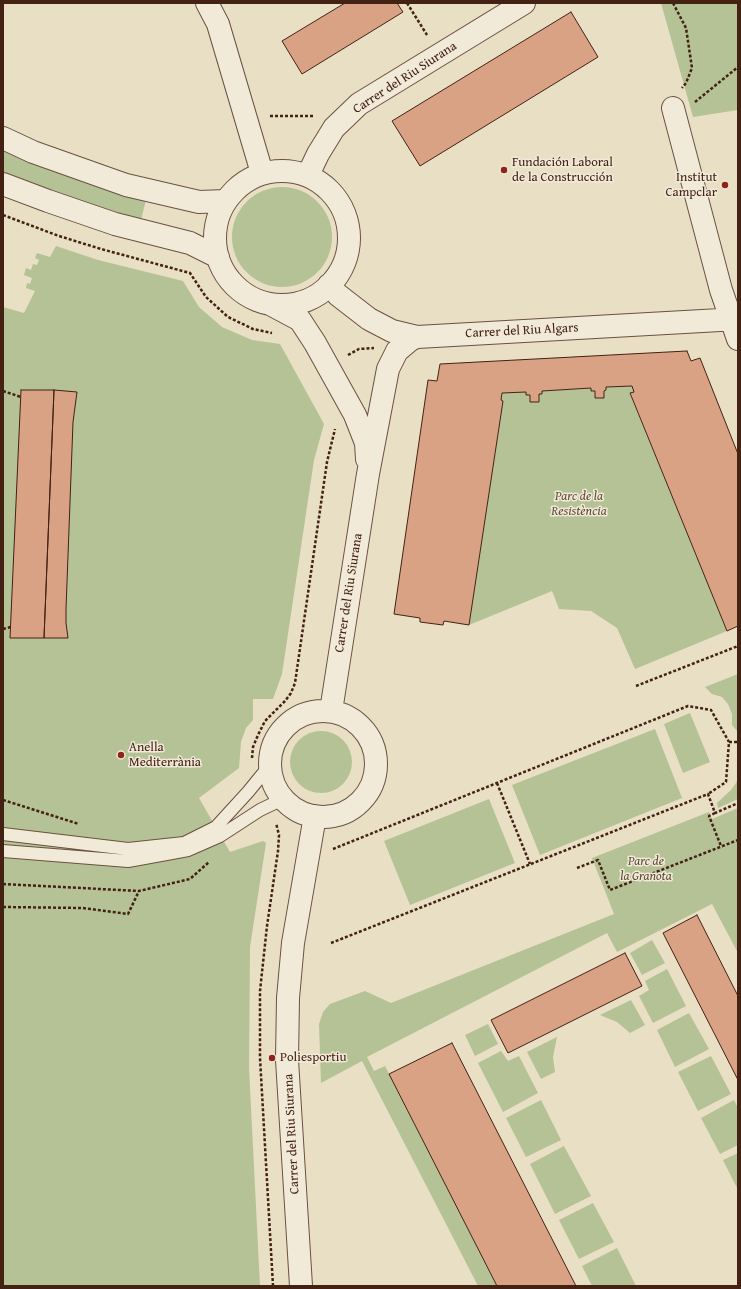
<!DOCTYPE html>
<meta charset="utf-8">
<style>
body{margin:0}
#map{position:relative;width:741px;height:1289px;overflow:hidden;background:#e9dfc5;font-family:"Gentium Book Plus",serif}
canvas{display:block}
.frame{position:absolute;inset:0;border:4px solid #432113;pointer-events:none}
</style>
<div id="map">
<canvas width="741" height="1289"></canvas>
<div class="frame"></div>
</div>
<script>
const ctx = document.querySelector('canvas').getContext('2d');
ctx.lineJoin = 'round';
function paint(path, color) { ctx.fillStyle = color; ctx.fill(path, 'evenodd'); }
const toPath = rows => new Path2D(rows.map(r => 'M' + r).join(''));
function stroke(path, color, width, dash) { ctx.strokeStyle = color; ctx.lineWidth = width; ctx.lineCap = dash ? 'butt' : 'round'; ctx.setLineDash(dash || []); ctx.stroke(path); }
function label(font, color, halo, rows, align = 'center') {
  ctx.font = font + ' "Gentium Book Plus",serif'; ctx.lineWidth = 3; ctx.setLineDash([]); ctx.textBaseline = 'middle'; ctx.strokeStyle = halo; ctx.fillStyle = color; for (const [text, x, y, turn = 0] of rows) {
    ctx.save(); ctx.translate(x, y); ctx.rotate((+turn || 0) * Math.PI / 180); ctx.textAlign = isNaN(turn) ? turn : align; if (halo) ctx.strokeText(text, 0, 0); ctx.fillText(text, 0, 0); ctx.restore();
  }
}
paint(toPath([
 [661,3,738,3,738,110,693,117],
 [3,151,58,173,123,194,146,200,141,220,118,215,3,173],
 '232 237a50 50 0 1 1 100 0a50 50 0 1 1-100 0Z',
 [56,246,98,260,183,281,199,307,222,327,252,340,280,344,324,424,314,460,282,674,273,699,253,699,253,720,246,728,241,742,239,768,199,798,230,852,263,841,266,843,250,947,249,1068,260,1286,3,1286,3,307,24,313,35,291,26,288,27,283,30,284,32,278,24,275,26,268,31,270,33,264,37,265,39,260,35,258,37,253,50,257],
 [632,386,634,392,630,394,727,631,635,669,617,628,591,611,559,609,552,591,469,625,503,401,501,400,502,393,526,392,526,394,530,395,530,402,539,402,539,394,542,394,542,391,591,388,591,391,595,391,595,398,604,398,604,391,606,390,606,387],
 [738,674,738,732,732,725,732,714,728,704,722,697,712,694,705,687],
 [690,713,710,762,683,773,664,724],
 [655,729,682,798,540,855,512,785],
 '290 762a31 31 0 1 1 62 0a31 31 0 1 1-62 0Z',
 [738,778,738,799,718,808,717,803,731,790,736,783],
 [489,799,515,863,410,905,384,841],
 [738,808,738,953,712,904,617,952,607,933,367,1057,374,1071,385,1066,497,1286,478,1286,362,1061,321,1083,319,1024,323,1012,330,1004,365,991,391,1003,614,914,592,858,709,812,712,819],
 [652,940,665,963,642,975,630,953],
 [667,969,686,1006,653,1023,639,996,649,990,645,981],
 [631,1000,645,1025,630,1033,617,1022,600,1015],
 [689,1013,709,1049,675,1067,657,1030],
 [488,1024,498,1044,475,1056,465,1035],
 [557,1037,553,1057,555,1072,541,1079,527,1052],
 [501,1051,508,1061,519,1056,538,1093,503,1112,478,1063],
 [711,1056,731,1094,698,1111,678,1072],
 [541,1100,561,1140,526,1157,506,1118],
 [734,1100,738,1108,738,1145,720,1154,701,1118],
 [564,1146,591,1196,555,1214,530,1164],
 [738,1153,738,1190,723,1160],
 [593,1203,614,1242,579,1259,559,1220],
 [617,1248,636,1286,592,1286,582,1266]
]), '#b4c296');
const building = toPath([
 [345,3,397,3,403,12,302,74,282,41,345,3],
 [571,12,598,57,420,166,392,121,571,12],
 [687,351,691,361,700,358,738,454,738,626,727,631,630,393,634,392,632,386,606,387,606,390,604,391,604,398,595,398,595,391,591,391,591,388,542,391,542,394,539,394,539,402,530,402,530,395,526,395,526,392,502,393,501,400,503,401,469,625,444,621,443,625,420,622,420,618,394,614,428,380,437,381,440,364,687,351],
 [21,390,54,390,44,638,10,638,21,390],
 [54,390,77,392,73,422,66,609,66,623,68,638,44,638,54,390],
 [697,915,738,996,738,1080,663,933,697,915],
 [625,953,642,986,508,1053,491,1020,625,953],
 [452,1043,576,1286,497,1286,389,1074,452,1043]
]);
paint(building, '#d9a284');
stroke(building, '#432113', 1);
const service = toPath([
 [3,834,128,849,184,843,216,827,248,792,270,765],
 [3,851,128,861,172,853,188,850,220,836,260,810,283,799]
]);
const minor = toPath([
 [207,3,218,24,262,173],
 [673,108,721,290,738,339],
 [3,138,33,152,126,185,199,202,225,201],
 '215 238a67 67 0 1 1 134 0a67 67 0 1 1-134 0Z',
 [308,175,318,154,334,128,359,104,524,3],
 [3,184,48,201,115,224,190,243,218,257],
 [329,285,338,295,369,319,392,331,417,337,738,319],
 [270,304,300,320,315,343,355,415,366,443,367,459],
 [331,711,368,474,388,369,397,351,410,340,417,337],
 '270 764a53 53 0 1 1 106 0a53 53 0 1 1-106 0Z',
 [301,1286,287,1060,288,998,293,943,315,816]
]);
stroke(service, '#6c5040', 14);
stroke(minor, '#6c5040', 24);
stroke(toPath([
 [407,3,427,35],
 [673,3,686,28,692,68,686,83,682,88],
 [695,102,738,67],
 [270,116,315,116],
 [3,215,59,236,101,249,190,273,206,297,228,317,253,329,272,333],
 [348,355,359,349,374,348],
 [3,391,21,397],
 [3,629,11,627],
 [636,686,738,646],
 [729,742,738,742],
 [252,758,253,747,258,735,265,721,285,701,291,693,295,683,327,462,335,429],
 [497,783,530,864],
 [3,800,79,824],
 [715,813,709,816,721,846],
 [333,849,688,706,711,710,729,742,726,782,708,794],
 [577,868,598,860,610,890,738,840],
 [3,884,139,891,190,879,209,862],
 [3,907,83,908,128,914,139,891],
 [331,943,708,794,715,813,738,803],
 [273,1286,260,1058,260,991,267,926,278,851,279,835,276,823]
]), '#432113', 2.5, [3, 2]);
stroke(service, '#f1ead9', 12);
stroke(minor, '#f1ead9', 22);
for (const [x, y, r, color] of [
 [504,170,4,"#8f2418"],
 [725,185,4,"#8f2418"],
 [121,755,4,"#8f2418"],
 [272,1058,4,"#8f2418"]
]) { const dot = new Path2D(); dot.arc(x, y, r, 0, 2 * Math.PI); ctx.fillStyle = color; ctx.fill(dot); stroke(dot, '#f1ead9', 1.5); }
label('13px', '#432113', '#f1ead9', [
 ["Carrer del Riu Siurana",405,78,-33],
 ["Carrer del Riu Algars",522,331,-3],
 ["Carrer del Riu Siurana",349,593,-81],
 ["Carrer del Riu Siurana",292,1134,-93]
]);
label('13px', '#432113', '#f1ead9', [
 ["Fundación Laboral",512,163],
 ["de la Construcción",512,178],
 ["Institut",717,178,"right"],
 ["Campclar",717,193,"right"],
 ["Anella",129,748],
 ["Mediterrània",129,763],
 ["Poliesportiu",280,1058]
], 'left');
label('italic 13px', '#5f4934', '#f1ead9', [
 ["Parc de la",579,497],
 ["Resistència",579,512],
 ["Parc de",646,862],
 ["la Granota",646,877]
]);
</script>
